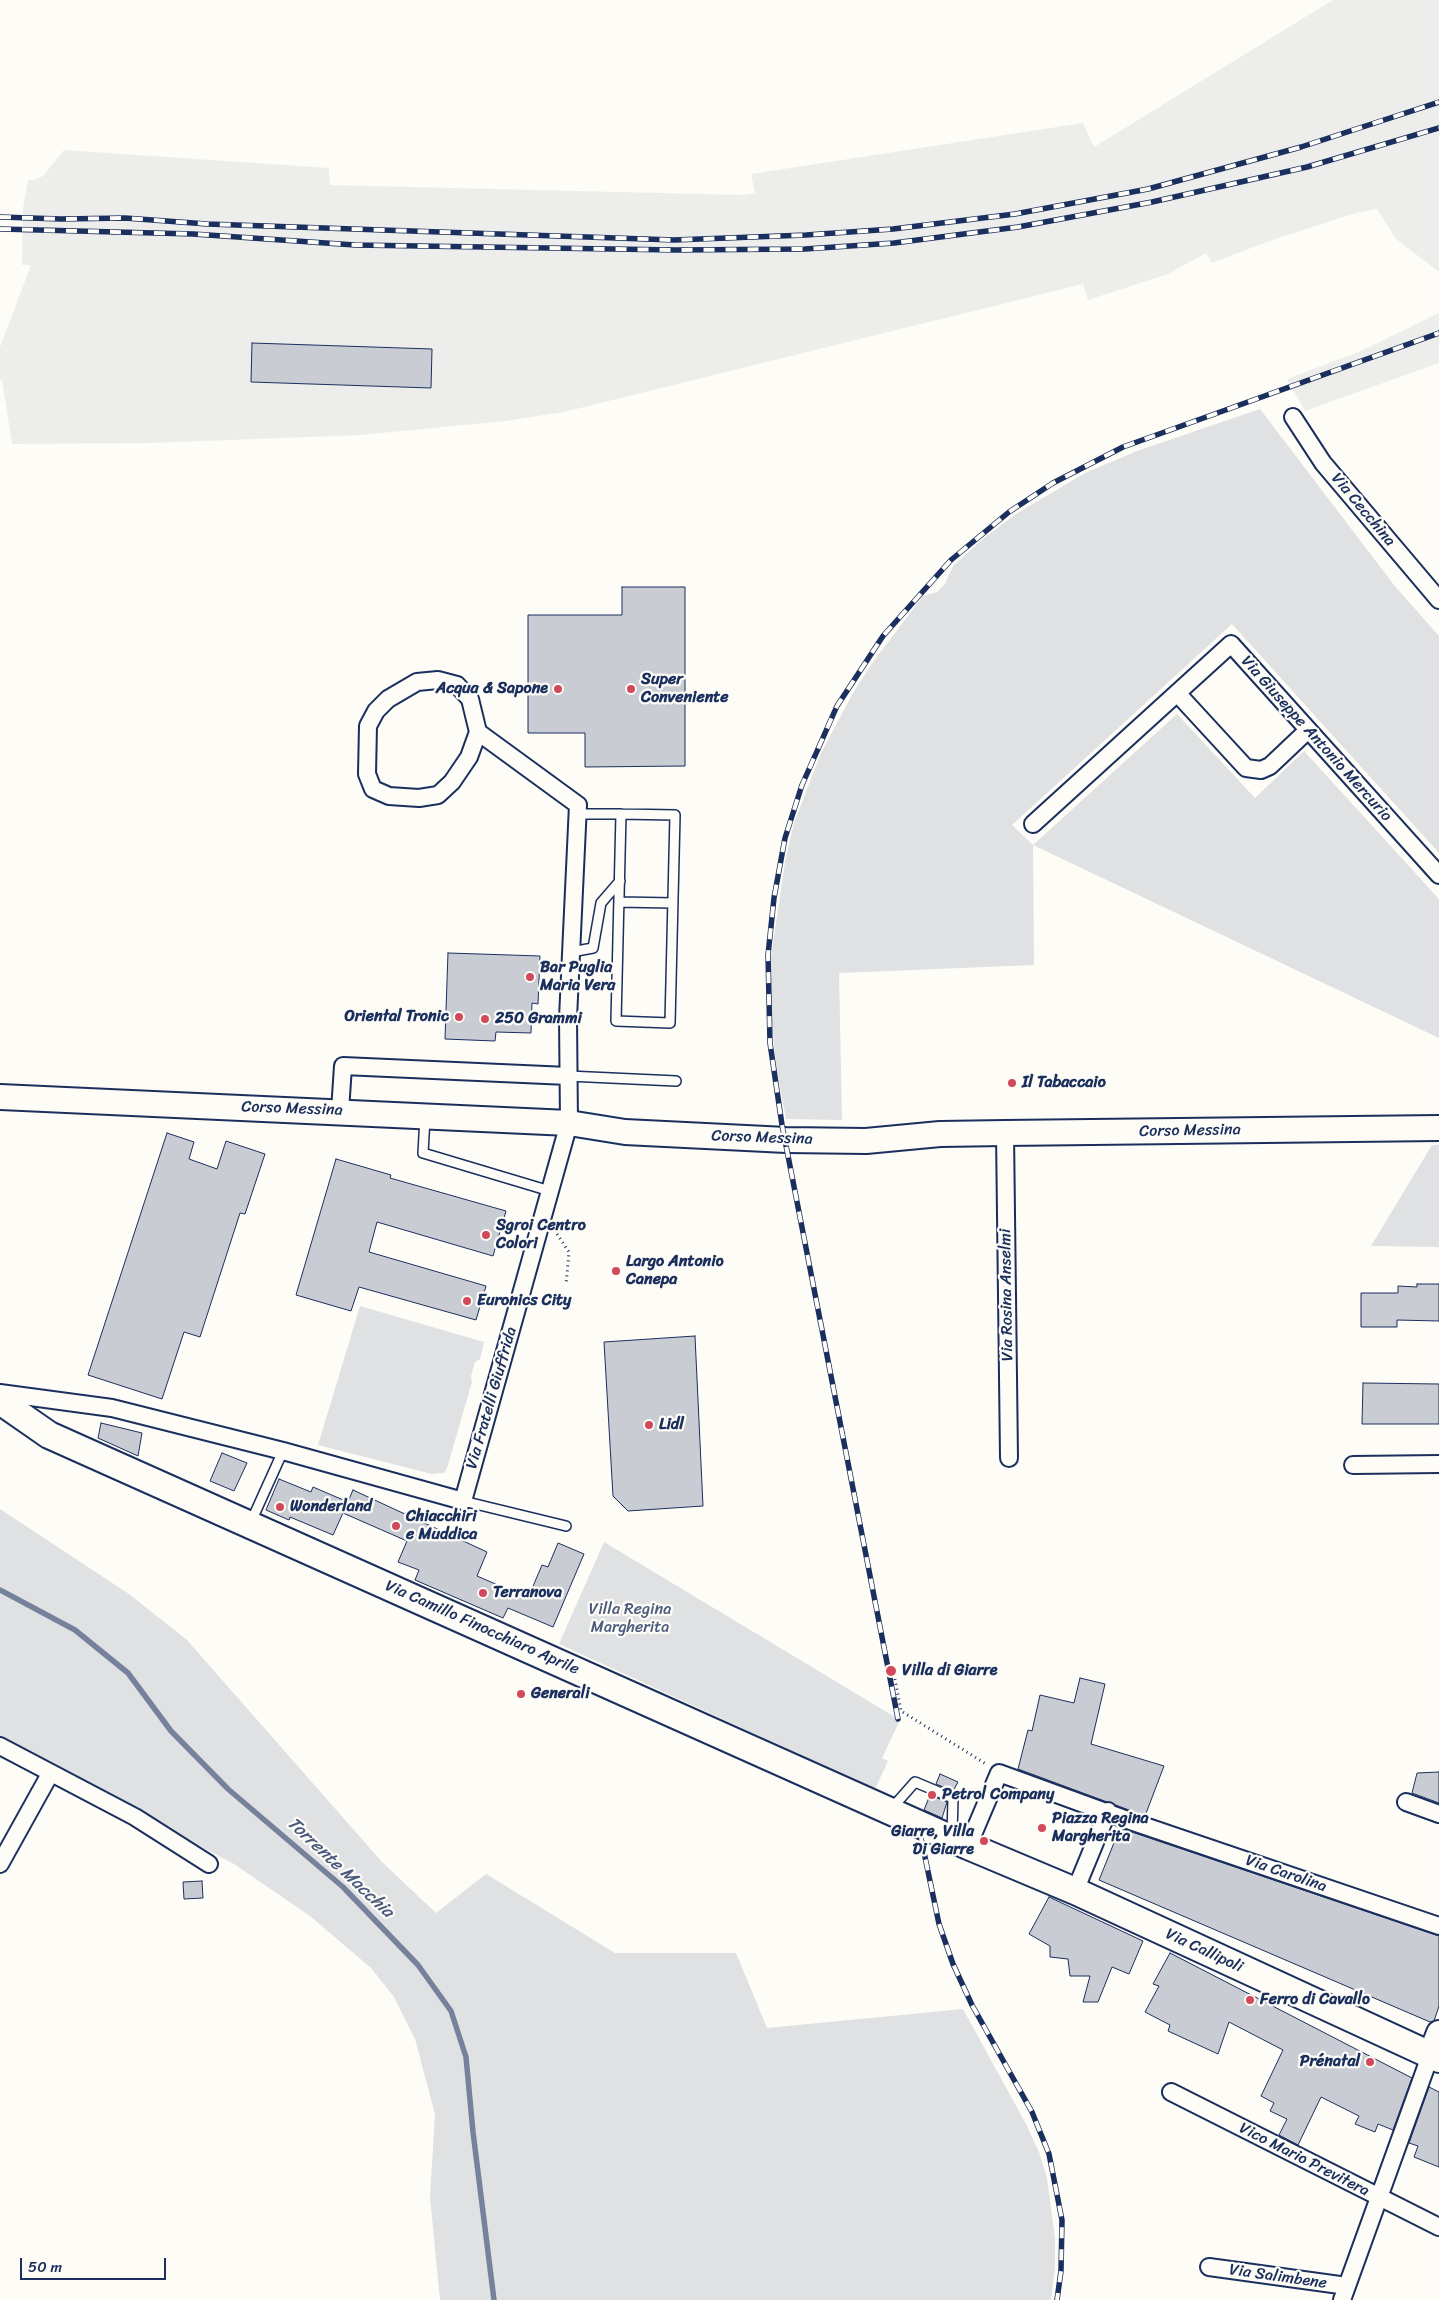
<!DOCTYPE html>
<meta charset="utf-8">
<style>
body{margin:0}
#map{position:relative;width:1439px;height:2300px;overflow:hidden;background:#fdfcf7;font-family:Sriracha,sans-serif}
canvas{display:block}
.scale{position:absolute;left:20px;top:2258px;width:146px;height:22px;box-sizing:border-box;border:2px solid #1b2f5e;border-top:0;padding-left:6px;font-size:15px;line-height:18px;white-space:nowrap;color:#1b2f5e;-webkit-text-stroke:4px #fdfcf7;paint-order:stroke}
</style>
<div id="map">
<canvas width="1439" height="2300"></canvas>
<div class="scale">50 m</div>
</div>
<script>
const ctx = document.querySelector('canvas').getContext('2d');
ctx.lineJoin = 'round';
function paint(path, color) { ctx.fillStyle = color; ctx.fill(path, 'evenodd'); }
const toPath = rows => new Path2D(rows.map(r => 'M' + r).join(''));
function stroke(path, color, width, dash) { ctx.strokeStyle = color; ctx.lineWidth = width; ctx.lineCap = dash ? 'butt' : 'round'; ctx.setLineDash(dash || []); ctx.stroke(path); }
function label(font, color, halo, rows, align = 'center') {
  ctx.font = font + ' Sriracha,sans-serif'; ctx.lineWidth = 4.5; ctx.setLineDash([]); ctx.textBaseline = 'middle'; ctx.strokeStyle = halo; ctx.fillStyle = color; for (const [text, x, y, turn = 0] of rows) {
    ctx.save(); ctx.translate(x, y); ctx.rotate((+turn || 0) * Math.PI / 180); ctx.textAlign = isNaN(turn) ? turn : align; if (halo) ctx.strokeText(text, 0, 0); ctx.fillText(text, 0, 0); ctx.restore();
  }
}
paint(toPath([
 [1333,0,1439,0,1439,272,1396,239,1377,209,1356,213,1272,240,1212,263,1206,253,1168,274,1088,300,1083,284,564,412,505,421,361,435,151,443,12,444,2,380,0,380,0,347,31,265,22,265,23,208,28,180,34,180,43,176,64,150,329,168,330,185,743,195,755,193,751,174,1083,123,1094,147],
 [1439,313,1439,363,1305,411,1287,379,1361,351]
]), '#edeeec');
paint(toPath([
 [1260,409,1394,585,1439,636,1439,853,1232,624,1012,825,1033,845,1177,714,1255,798,1304,751,1439,899,1439,1038,1033,845,1034,965,839,973,842,1120,786,1119,776,1065,771,1012,771,957,785,862,794,823,821,753,853,693,873,662,923,596,937,592,945,584,953,566,984,538,1016,514,1085,473,1137,451],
 [1432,1145,1439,1145,1439,1247,1371,1246],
 [360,1306,484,1342,480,1359,475,1362,471,1376,472,1382,447,1468,444,1473,432,1474,318,1445],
 [0,1509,129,1594,187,1640,382,1862,436,1913,486,1874,615,1953,736,1953,767,2028,963,2009,1026,2124,1039,2152,1047,2178,1055,2238,1055,2268,1051,2300,440,2300,430,2197,435,2114,415,2039,394,1997,371,1968,310,1916,234,1864,0,1740],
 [604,1542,900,1720,882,1758,888,1761,875,1789,559,1644]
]), '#e0e1e3');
stroke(toPath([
 [0,1590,75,1630,128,1673,171,1731,228,1789,343,1887,418,1965,451,2011,466,2057,473,2132,494,2300]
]), '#76819c', 5.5);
const building = toPath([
 [252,343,432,349,431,388,251,382,252,343],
 [622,587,685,587,685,766,585,767,585,733,528,733,528,615,622,615,622,587],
 [448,953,540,956,538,1004,532,1003,531,1033,496,1032,495,1041,445,1039,448,953],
 [167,1133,194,1142,189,1159,217,1169,226,1141,265,1154,245,1214,240,1213,200,1337,184,1332,162,1399,88,1375,167,1133],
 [336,1159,391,1175,390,1178,506,1211,493,1256,377,1222,369,1252,486,1286,476,1320,359,1287,351,1311,296,1295,336,1159],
 [1417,1284,1439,1284,1439,1321,1397,1320,1397,1327,1361,1327,1361,1293,1398,1293,1398,1286,1417,1287,1417,1284],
 [695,1336,703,1506,628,1511,613,1496,604,1342,695,1336],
 [1363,1383,1439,1384,1439,1424,1362,1424,1363,1383],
 [101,1423,142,1433,138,1456,98,1438,101,1423],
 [222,1453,247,1463,234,1491,210,1481,222,1453],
 [279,1479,311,1492,313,1487,348,1502,333,1535,290,1517,289,1520,266,1510,279,1479],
 [353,1490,487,1552,477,1576,528,1598,542,1565,548,1567,558,1543,584,1554,553,1627,508,1608,503,1618,415,1580,419,1570,398,1562,407,1541,343,1513,353,1490],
 [1080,1678,1105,1684,1091,1744,1164,1766,1145,1816,1018,1769,1028,1730,1032,1731,1040,1695,1074,1703,1080,1678],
 [1439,1772,1439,1803,1412,1793,1417,1773,1439,1772],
 [940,1774,958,1782,953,1791,936,1784,940,1774],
 [930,1795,947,1802,942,1818,924,1810,930,1795],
 [1120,1828,1439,1936,1439,2006,1434,2021,1430,2022,1099,1880,1120,1828],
 [202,1881,203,1898,184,1899,183,1882,202,1881],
 [1049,1897,1143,1941,1129,1974,1112,1967,1098,2002,1083,2002,1090,1976,1070,1976,1068,1959,1050,1957,1050,1946,1029,1934,1049,1897],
 [1170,1953,1412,2078,1393,2130,1378,2124,1375,2132,1355,2124,1359,2116,1321,2097,1298,2145,1279,2135,1287,2119,1270,2111,1274,2103,1261,2096,1283,2050,1229,2022,1218,2054,1168,2031,1170,2025,1145,2012,1159,1986,1153,1984,1170,1953],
 [1429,2087,1439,2092,1439,2167,1414,2157,1418,2146,1409,2143,1429,2087]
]);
paint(building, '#c9ccd3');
stroke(building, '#1b2f5e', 1);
const lane = toPath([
 [577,814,621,814,675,815,670,1023,616,1021,621,814],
 [619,902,673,903],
 [571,952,593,948,601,903,620,881],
 [568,1076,676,1081],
 [425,1118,423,1153,550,1191],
 [463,1501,566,1526],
 [250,1524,283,1451],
 [892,1808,915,1782,953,1798,952,1836]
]);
const street = toPath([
 [1293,417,1323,463,1439,600],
 [438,680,457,685,470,699,478,732,469,757,452,782,438,795,419,798,389,796,373,789,367,774,368,726,376,711,388,699,417,682,438,680],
 [1177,693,1246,768,1261,770,1270,766,1307,731],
 [1033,824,1231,644,1439,875],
 [340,1111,343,1066,568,1076],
 [1005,1133,1009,1458],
 [0,1393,112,1408,283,1451,463,1501,569,1123,568,1018,578,805,478,732],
 [1353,1465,1439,1464],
 [0,1746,135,1817,209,1864],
 [1406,1802,1439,1814],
 [968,1846,999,1773,1133,1822,1439,1926],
 [0,1864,50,1774],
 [1075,1891,1108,1811],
 [1171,2092,1439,2227],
 [1209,2267,1347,2286],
 [1342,2300,1430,2056]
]);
const secondary = toPath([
 [0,1097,569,1123,625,1132,786,1140,866,1141,940,1134,1005,1133,1439,1128],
 [1430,2056,1439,2033]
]);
const primary = toPath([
 [0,1401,49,1435,968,1846,1075,1891,1439,2059]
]);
stroke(lane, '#1b2f5e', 12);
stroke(street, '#1b2f5e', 20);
stroke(secondary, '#1b2f5e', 28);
stroke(primary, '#1b2f5e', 30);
stroke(toPath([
 [557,1234,569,1252,566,1285],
 [894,1674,901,1711,986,1764]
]), '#1b2f5e', 3, [1, 4]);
stroke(lane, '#fdfcf7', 9);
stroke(street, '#fdfcf7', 16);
stroke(secondary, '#fdfcf7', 24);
stroke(primary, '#fdfcf7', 26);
const rail = toPath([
 [0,217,61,219,125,218,207,224,674,240,806,235,893,229,1015,214,1148,189,1301,147,1439,102],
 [0,229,193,234,355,245,676,250,805,249,894,243,1018,227,1152,202,1307,167,1439,128],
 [898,1719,782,1125,770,1043,768,955,774,898,785,838,802,785,837,706,883,636,951,560,1009,512,1053,483,1123,447,1439,333],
 [921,1838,939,1924,953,1964,972,2005,1032,2112,1049,2154,1062,2220,1061,2271,1057,2300]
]);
stroke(rail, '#1b2f5e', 5.5);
stroke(rail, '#fdfcf7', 4, [11]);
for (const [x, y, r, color] of [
 [558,689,5,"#d1495b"],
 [631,689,5,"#d1495b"],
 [530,977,5,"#d1495b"],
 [459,1017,5,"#d1495b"],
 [485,1019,5,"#d1495b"],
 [1012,1083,5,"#d1495b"],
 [486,1235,5,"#d1495b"],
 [616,1271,5,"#d1495b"],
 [467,1301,5,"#d1495b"],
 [649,1425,5,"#d1495b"],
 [280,1507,5,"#d1495b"],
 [396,1526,5,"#d1495b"],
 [483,1593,5,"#d1495b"],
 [891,1671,6,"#d1495b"],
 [521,1694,5,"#d1495b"],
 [932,1795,5,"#d1495b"],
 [1042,1828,5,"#d1495b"],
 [984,1841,5,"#d1495b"],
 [1250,2000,5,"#d1495b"],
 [1370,2062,5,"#d1495b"]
]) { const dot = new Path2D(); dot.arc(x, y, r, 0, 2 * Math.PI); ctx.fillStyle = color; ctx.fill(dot); stroke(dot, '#fdfcf7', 2); }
label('16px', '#1b2f5e', '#fdfcf7', [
 ["Via Cecchina",1363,510,50],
 ["Via Giuseppe Antonio Mercurio",1316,739,48],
 ["Corso Messina",292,1109,2],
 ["Corso Messina",1190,1131,-1],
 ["Corso Messina",762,1138,2],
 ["Via Rosina Anselmi",1007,1295,-91],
 ["Via Fratelli Giuffrida",492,1398,-74],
 ["Via Camillo Finocchiaro Aprile",482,1628,24],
 ["Via Carolina",1286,1874,19],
 ["Via Callipoli",1204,1951,25],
 ["Vico Mario Previtera",1304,2160,27],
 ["Via Salimbene",1278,2277,8]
]);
label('bold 16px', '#1b2f5e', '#fdfcf7', [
 ["Super",641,680],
 ["Conveniente",641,698],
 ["Acqua & Sapone",548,689,"right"],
 ["Bar Puglia",540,968],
 ["Maria Vera",540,986],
 ["Oriental Tronic",449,1017,"right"],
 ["250 Grammi",495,1019],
 ["Il Tabaccaio",1022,1083],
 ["Sgroi Centro",496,1226],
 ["Colori",496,1244],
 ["Largo Antonio",626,1262],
 ["Canepa",626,1280],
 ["Euronics City",477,1301],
 ["Lidl",659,1425],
 ["Wonderland",290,1507],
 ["Chiacchiri",406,1517],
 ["e Muddica",406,1535],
 ["Terranova",493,1593],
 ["Villa di Giarre",902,1671],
 ["Generali",531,1694],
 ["Petrol Company",942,1795],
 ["Piazza Regina",1052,1819],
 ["Margherita",1052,1837],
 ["Giarre, Villa",974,1832,"right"],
 ["Di Giarre",974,1850,"right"],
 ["Ferro di Cavallo",1260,2000],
 ["Prénatal",1360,2062,"right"]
], 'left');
label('16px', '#4c5c7f', '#fdfcf7', [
 ["Villa Regina",630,1610],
 ["Margherita",630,1628]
]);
label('italic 18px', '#49587d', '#fdfcf7', [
 ["Torrente Macchia",340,1868,43]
]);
</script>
